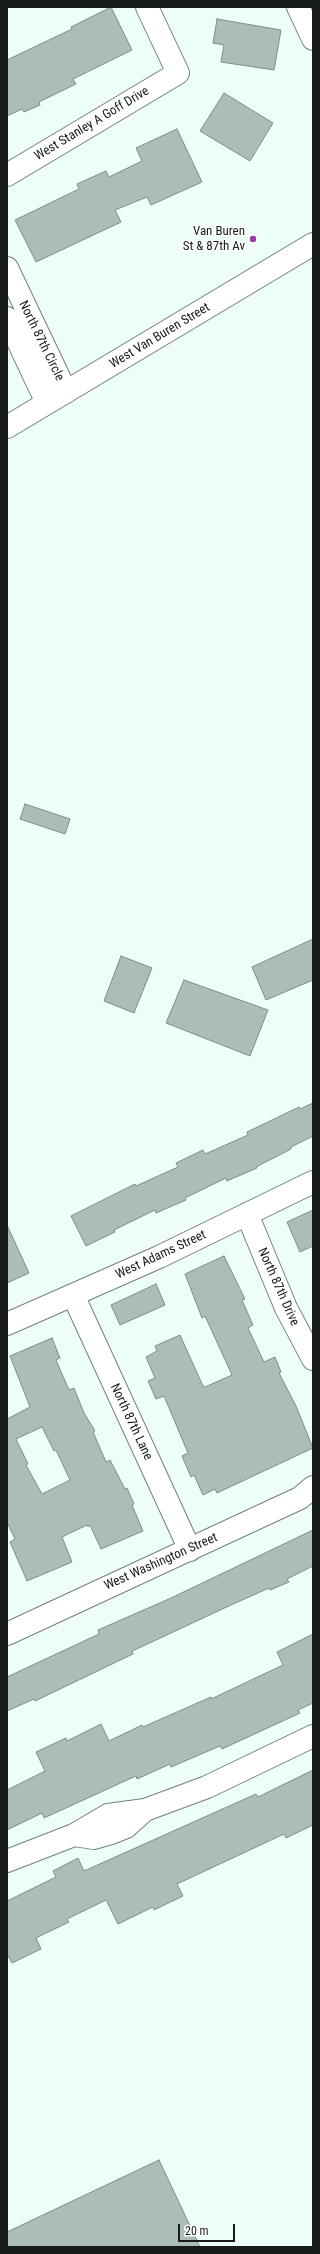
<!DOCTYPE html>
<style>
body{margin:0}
#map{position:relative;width:320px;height:2254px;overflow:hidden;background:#edfdf7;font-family:"Roboto Condensed",sans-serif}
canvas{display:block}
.frame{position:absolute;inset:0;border:8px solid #171c1a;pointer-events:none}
.scale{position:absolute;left:178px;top:2224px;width:57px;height:18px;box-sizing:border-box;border:2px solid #171c1a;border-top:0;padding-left:5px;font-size:12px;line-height:14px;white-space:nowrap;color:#171c1a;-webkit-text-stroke:3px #fff;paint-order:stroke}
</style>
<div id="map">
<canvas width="320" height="2254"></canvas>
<div class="frame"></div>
<div class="scale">20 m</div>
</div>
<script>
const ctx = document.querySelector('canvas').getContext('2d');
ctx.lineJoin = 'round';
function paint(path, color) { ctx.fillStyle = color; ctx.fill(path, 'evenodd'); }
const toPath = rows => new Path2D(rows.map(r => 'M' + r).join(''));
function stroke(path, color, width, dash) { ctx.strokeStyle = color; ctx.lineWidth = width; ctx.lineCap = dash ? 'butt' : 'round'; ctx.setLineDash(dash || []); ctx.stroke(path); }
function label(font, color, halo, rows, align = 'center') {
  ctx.font = font + ' "Roboto Condensed",sans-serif'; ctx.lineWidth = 3; ctx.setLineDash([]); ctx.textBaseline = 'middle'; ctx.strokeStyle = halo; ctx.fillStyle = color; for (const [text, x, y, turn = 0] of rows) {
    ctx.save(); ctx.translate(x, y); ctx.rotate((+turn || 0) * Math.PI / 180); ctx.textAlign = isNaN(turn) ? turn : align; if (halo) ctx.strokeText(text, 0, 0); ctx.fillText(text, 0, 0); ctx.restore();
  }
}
const building = toPath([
 [111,7,132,50,73,79,76,84,39,102,40,105,24,112,22,109,7,116,7,60,72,29,71,27,111,7],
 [217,19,281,30,274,70,221,62,224,45,213,43,217,19],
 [224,93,273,123,250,161,200,131,224,93],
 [177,129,202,182,151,205,147,197,115,210,121,222,36,262,15,220,79,189,77,184,106,171,109,177,142,161,136,148,177,129],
 [25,804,70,819,65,834,20,819,25,804],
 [313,939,313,980,266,1000,252,967,313,939],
 [121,956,152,968,134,1013,104,1001,121,956],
 [184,980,268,1010,250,1056,166,1023,184,980],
 [313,1103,313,1136,291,1147,291,1149,256,1167,257,1168,227,1181,226,1178,185,1198,186,1200,156,1213,155,1210,114,1230,115,1232,86,1246,71,1216,135,1184,136,1186,178,1167,176,1163,203,1150,205,1154,248,1135,247,1132,299,1107,300,1109,313,1103],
 [313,1210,313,1246,300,1252,287,1222,313,1210],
 [7,1225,29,1273,7,1283,7,1225],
 [224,1256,245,1299,242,1300,253,1325,248,1328,264,1362,275,1357,281,1372,279,1373,296,1406,313,1448,217,1493,215,1489,203,1495,194,1475,191,1477,182,1456,188,1453,164,1396,156,1399,148,1381,155,1378,146,1357,157,1351,155,1346,180,1335,203,1386,205,1387,232,1375,205,1316,202,1318,185,1274,224,1256],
 [156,1284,165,1305,120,1325,111,1305,156,1284],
 [52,1338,60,1358,56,1360,69,1390,74,1388,84,1413,95,1431,93,1432,106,1462,110,1460,125,1489,127,1488,134,1504,132,1505,143,1531,101,1549,90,1525,88,1527,87,1525,62,1537,72,1562,27,1581,10,1542,15,1539,7,1522,7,1419,30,1407,10,1356,52,1338],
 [42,1427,54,1451,56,1450,70,1480,42,1494,26,1465,28,1464,16,1439,42,1427],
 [313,1530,313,1566,287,1579,289,1582,270,1590,269,1588,231,1605,141,1647,132,1651,133,1654,35,1701,34,1699,7,1711,7,1677,99,1634,98,1630,171,1598,313,1530],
 [313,1634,313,1703,298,1710,300,1713,222,1749,220,1746,171,1767,170,1764,137,1779,136,1776,44,1818,42,1813,7,1830,7,1790,45,1771,36,1752,66,1738,67,1741,101,1724,109,1741,142,1725,143,1727,211,1697,211,1699,283,1665,277,1652,313,1634],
 [313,1770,313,1825,286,1838,284,1834,177,1884,183,1896,154,1910,153,1907,118,1924,106,1900,67,1919,69,1922,36,1938,41,1949,12,1963,7,1954,7,1901,56,1877,53,1871,78,1858,84,1871,256,1794,258,1797,313,1770],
 [159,2160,200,2247,7,2247,7,2232,159,2160]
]);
paint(building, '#acbcb6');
stroke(building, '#7f8d88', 1);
const minor = toPath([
 [298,7,313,39],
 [7,175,178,73,147,7],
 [7,268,66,392],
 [7,318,47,403],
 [247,1214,286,1308,313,1359],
 [73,1295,190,1550],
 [7,1324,159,1257,313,1182],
 [7,1634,300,1498,313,1487],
 [74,1835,94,1838,111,1833,126,1827,145,1810],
 [7,1861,74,1835,108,1815,145,1810,207,1787,313,1736]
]);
const primary = toPath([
 [7,427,313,244]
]);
stroke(minor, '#72807b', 24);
stroke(primary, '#72807b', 24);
stroke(minor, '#fff', 22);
stroke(primary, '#fff', 22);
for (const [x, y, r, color] of [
 [253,239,4,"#963aa5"]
]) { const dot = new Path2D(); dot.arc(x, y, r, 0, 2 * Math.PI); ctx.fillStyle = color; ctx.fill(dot); stroke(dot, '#fff', 1.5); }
label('13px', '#171c1a', '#fff', [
 ["West Stanley A Goff Drive",92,124,-31],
 ["West Van Buren Street",160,336,-31],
 ["North 87th Circle",41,341,64],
 ["West Adams Street",161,1255,-25],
 ["North 87th Drive",278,1287,66],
 ["North 87th Lane",131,1422,65],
 ["West Washington Street",161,1562,-24]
]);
label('13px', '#171c1a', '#fff', [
 ["Van Buren",245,232],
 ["St & 87th Av",245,247]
], 'right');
</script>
